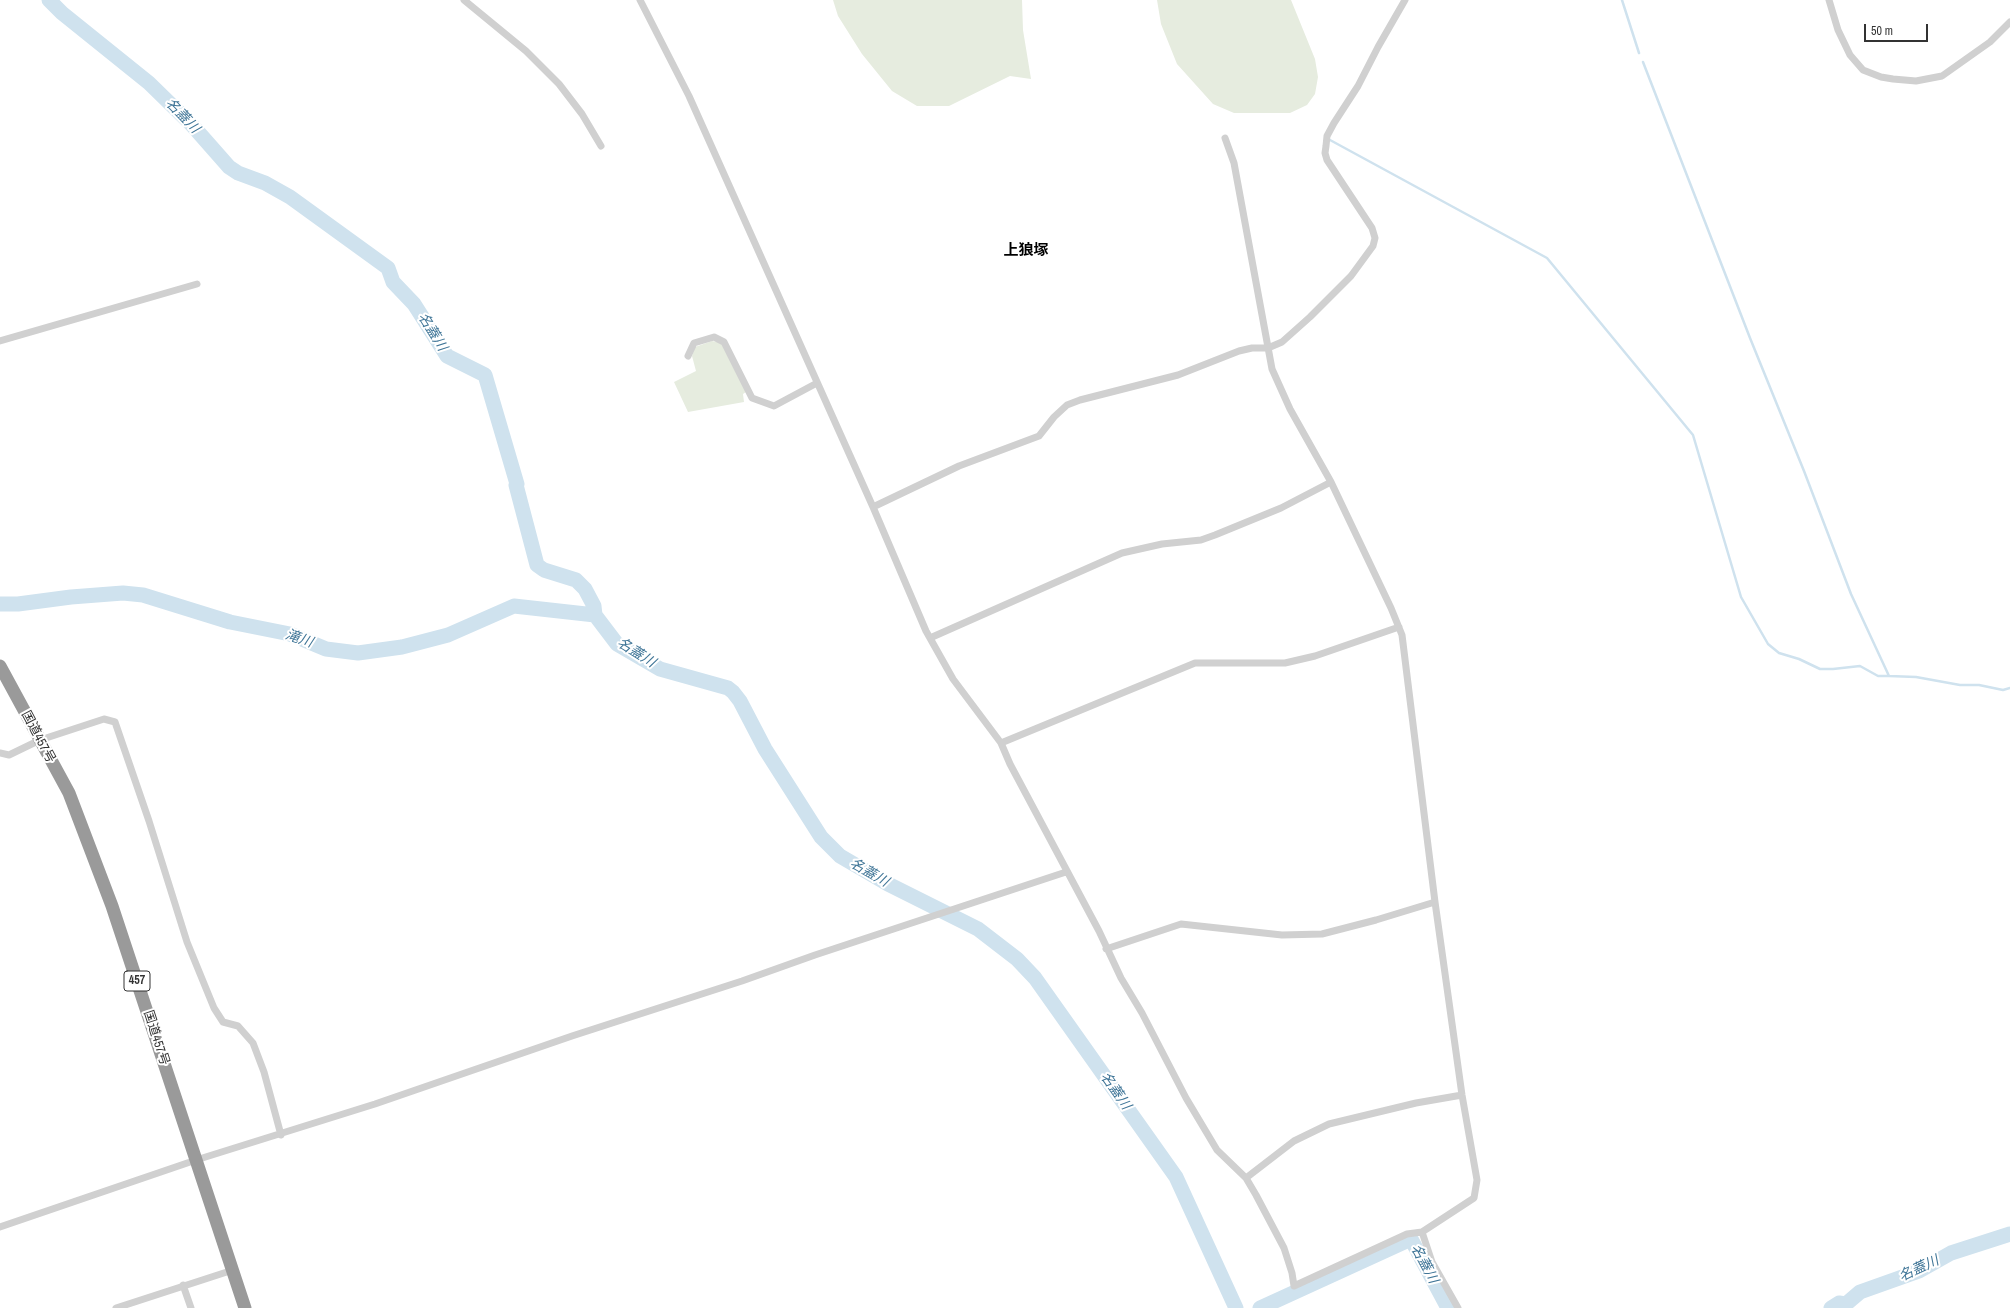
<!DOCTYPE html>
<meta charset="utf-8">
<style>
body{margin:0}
#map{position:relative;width:2010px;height:1308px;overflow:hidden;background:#fff;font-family:"Archivo Narrow",sans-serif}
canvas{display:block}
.scale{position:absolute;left:1864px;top:24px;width:64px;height:18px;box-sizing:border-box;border:2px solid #333;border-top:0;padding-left:5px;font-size:12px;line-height:14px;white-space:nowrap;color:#333;-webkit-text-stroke:3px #fff;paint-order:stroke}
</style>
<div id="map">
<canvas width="2010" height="1308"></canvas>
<div class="scale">50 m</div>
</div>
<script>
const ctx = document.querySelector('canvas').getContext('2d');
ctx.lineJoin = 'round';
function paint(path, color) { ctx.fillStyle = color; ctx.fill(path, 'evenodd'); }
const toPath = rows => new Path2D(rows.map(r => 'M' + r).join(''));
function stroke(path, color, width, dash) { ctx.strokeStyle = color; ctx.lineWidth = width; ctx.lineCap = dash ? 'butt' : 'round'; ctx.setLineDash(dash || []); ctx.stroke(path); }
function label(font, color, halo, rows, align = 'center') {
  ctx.font = font + ' "Archivo Narrow","Noto Sans JP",sans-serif'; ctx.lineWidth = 4; ctx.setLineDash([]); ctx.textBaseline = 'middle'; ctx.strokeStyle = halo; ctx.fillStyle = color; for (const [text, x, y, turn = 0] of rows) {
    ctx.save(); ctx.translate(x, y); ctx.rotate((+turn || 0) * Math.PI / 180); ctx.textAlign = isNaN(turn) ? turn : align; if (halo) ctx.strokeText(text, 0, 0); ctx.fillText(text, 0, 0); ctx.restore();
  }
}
paint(toPath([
 [833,0,1022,0,1023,30,1031,79,1010,76,949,106,917,106,892,91,862,54,838,16],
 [1157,0,1291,0,1315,59,1318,77,1315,94,1307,105,1290,113,1234,113,1213,104,1177,64,1161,24],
 [712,341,722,343,746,392,743,394,744,402,688,412,674,382,696,371,692,356,695,347]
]), '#e6ecdf');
stroke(toPath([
 [1622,0,1639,53],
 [1643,62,1750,338,1804,471,1851,594,1889,676,1916,677,1960,685,1979,685,2003,690,2010,688],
 [1330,140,1547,258,1693,435,1741,597,1768,644,1779,653,1799,659,1820,669,1833,669,1860,666,1878,676,1889,676]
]), '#cfe2ee', 2.5);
stroke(toPath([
 [49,0,62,13,149,83,192,125,229,167,238,173,265,183,290,197,388,268,393,282,414,304,447,356,485,375,517,484,516,485,537,565,544,570,576,580,585,589,594,606,595,615,617,644,660,669,728,688,733,692,740,701,765,749,821,837,840,856,888,884,978,929,1017,959,1035,978,1176,1177,1236,1308],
 [0,604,18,604,71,597,123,593,143,595,230,622,290,634,326,649,358,653,402,647,448,635,514,606,595,615],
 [1260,1308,1411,1239,1448,1308],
 [1831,1308,1839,1303,1846,1304,1860,1292,1919,1271,1951,1253,2010,1234]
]), '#cfe2ee', 15);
stroke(toPath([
 [464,0,526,51,559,84,582,114,601,146],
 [640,0,689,96,873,507,926,631,953,679,1001,743,1010,764,1099,931,1121,978,1142,1013,1186,1098,1217,1150,1246,1178,1256,1195,1284,1248,1292,1273,1294,1286,1407,1234,1422,1232,1474,1198,1477,1180,1462,1095,1435,902,1402,635,1391,608,1331,482,1290,409,1272,369,1234,163,1225,138],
 [1829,0,1838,30,1850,55,1863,70,1881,77,1893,79,1916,81,1942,76,1990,42,2010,22],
 [0,341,197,284],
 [688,356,694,343,714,337,724,342,752,398,774,406,817,383],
 [873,507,959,466,1039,436,1054,417,1067,405,1080,400,1178,375,1239,351,1252,348,1268,348,1282,342,1310,317,1351,276,1373,246,1375,238,1372,228,1327,160,1325,153,1326,146,1327,136,1334,123,1358,86,1378,47,1405,0],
 [930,638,1122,553,1162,544,1201,540,1215,535,1281,508,1331,482],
 [1001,743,1195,663,1285,663,1315,656,1399,627],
 [0,753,9,755,40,740,104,719,115,722,149,821,187,942,214,1008,223,1022,238,1026,253,1043,264,1072,281,1135],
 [1106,949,1181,924,1282,935,1322,934,1376,920,1435,902],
 [1246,1178,1294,1141,1329,1124,1416,1103,1462,1095],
 [0,1227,196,1160,375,1104,572,1036,742,981,815,955,1066,872],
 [1422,1232,1432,1262,1458,1308],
 [183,1285,191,1308],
 [116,1308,233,1270]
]), '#d0d0d0', 7);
stroke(toPath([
 [0,666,69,793,112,906,245,1308]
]), '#9a9a9a', 13);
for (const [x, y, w] of [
 [137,981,26]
]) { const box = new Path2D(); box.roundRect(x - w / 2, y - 10, w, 20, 3); ctx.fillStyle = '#fff'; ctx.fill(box); stroke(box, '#333', 1); }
label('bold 12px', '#333', null, [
 ["457",137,981]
]);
label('13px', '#333', '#fff', [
 ["国道457号",38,737,62],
 ["国道457号",156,1038,72]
]);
label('italic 14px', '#3f7597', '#fff', [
 ["名蓋川",182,116,46],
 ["名蓋川",432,332,58],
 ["滝川",299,639,19],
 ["名蓋川",636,653,32],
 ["名蓋川",869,873,30],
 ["名蓋川",1115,1091,55],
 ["名蓋川",1424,1264,62],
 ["名蓋川",1919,1269,-25]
]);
label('bold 15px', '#000', '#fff', [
 ["上狼塚",1026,251]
]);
</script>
